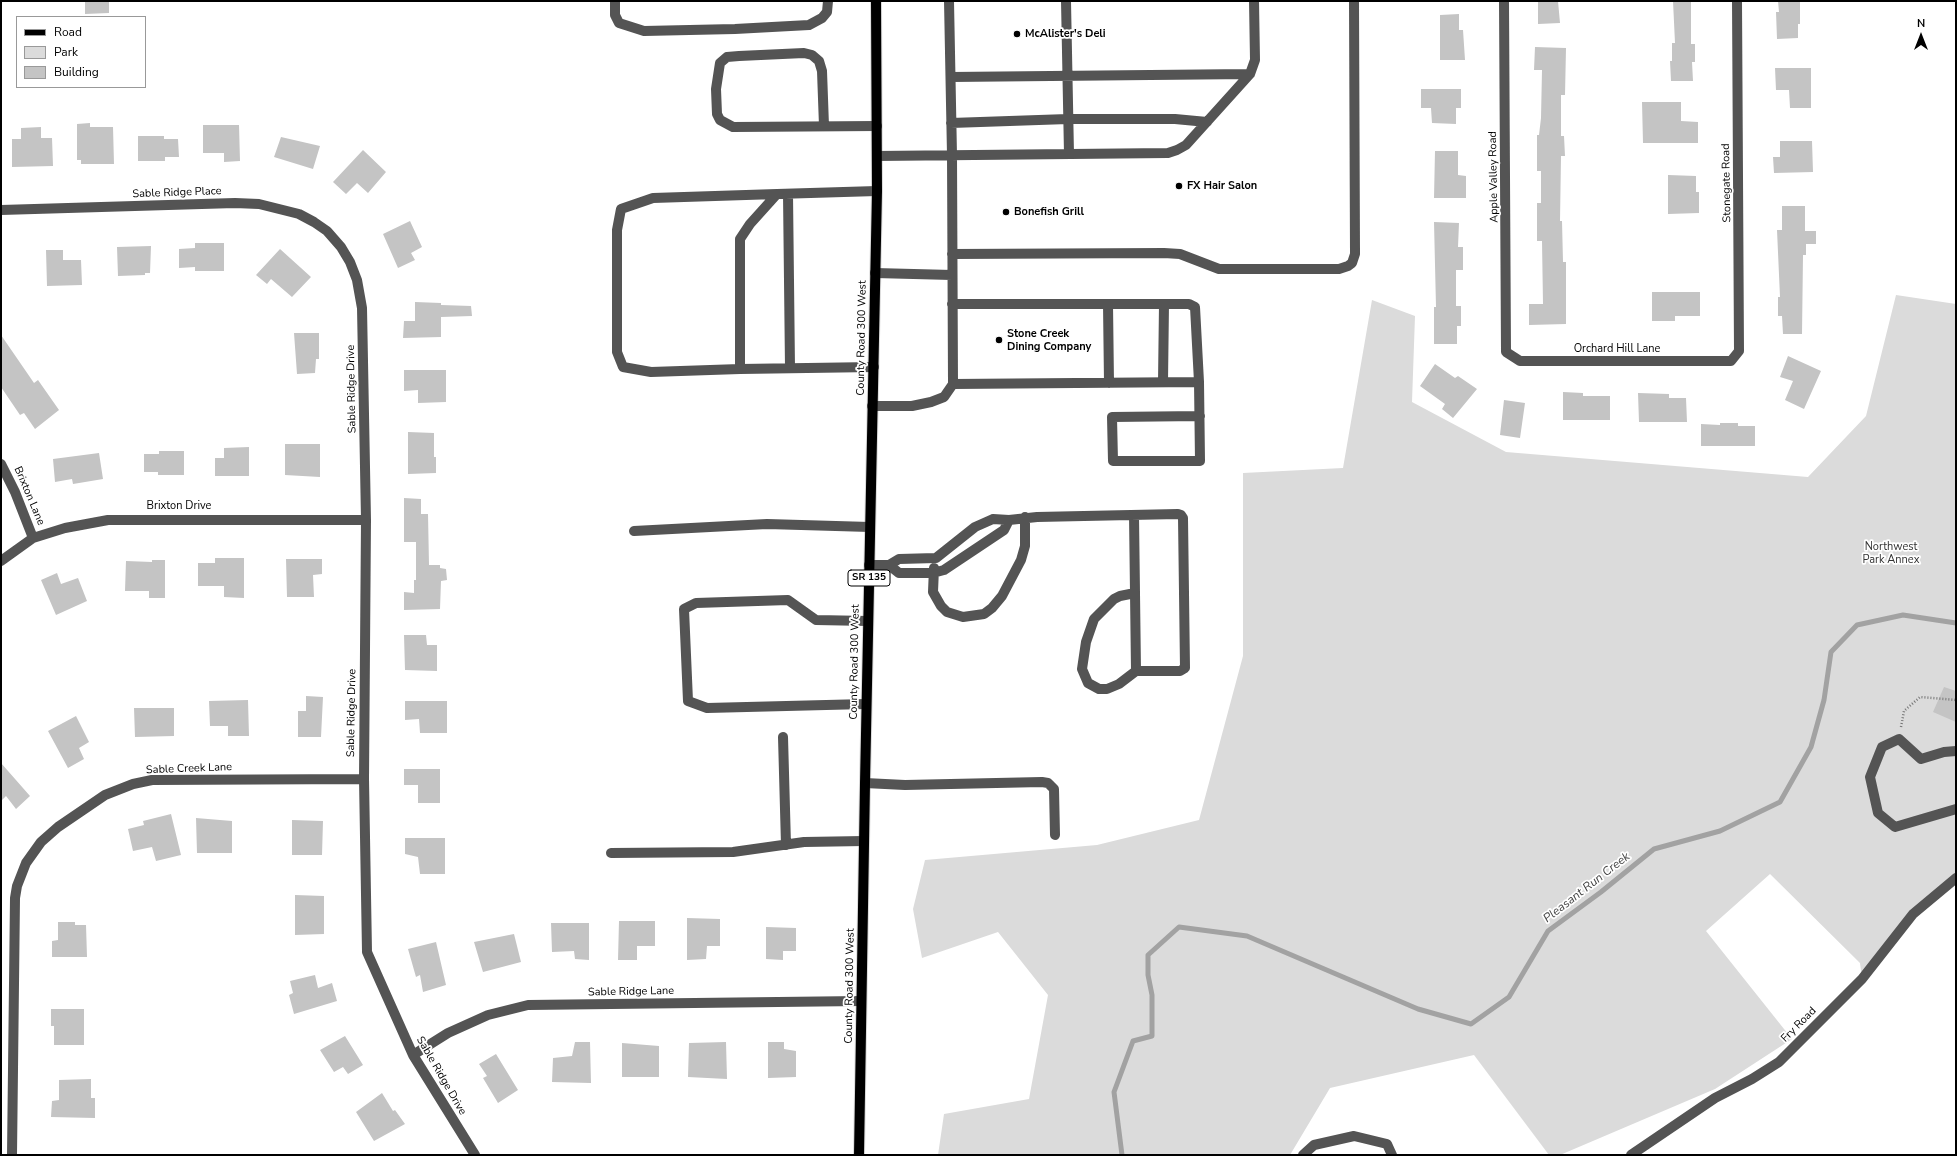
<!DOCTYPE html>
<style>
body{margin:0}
#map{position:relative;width:1957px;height:1156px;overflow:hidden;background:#fff;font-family:"Nunito Sans",sans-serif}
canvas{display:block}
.frame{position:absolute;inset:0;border:2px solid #000;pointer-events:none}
.legend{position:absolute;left:16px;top:16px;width:130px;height:72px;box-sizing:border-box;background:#fff;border:1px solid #999;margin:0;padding:5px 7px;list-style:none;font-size:12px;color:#000}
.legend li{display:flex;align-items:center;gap:8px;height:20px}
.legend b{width:20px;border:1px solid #999}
.north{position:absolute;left:1901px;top:16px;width:40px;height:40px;-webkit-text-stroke:3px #fff;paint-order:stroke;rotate:0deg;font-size:11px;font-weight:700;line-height:16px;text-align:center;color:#000}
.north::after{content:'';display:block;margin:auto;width:14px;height:18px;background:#000;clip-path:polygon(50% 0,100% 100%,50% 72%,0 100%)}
</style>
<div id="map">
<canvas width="1957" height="1156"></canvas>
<div class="frame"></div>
<ul class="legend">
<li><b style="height:5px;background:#000"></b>Road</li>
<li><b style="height:11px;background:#dbdbdb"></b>Park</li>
<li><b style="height:11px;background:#c4c4c4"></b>Building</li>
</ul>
<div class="north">N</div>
</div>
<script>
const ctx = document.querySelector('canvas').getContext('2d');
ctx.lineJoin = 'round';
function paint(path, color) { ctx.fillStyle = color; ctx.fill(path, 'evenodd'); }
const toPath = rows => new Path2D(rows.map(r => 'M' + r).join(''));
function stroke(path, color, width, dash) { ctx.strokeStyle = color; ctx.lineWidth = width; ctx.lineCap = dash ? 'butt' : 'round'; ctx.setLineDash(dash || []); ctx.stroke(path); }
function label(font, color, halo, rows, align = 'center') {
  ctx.font = font + ' "Nunito Sans",sans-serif'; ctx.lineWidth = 3.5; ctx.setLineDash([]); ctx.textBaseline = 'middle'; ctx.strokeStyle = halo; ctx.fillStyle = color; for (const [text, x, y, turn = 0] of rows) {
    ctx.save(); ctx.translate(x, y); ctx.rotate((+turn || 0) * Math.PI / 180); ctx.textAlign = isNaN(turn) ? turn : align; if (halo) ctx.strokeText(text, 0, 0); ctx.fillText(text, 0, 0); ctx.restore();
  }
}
paint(toPath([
 [1896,295,1956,304,1956,879,1907,922,1862,979,1860,963,1770,874,1706,931,1792,1039,1715,1089,1560,1155,1549,1155,1474,1055,1330,1088,1290,1155,938,1155,944,1114,1029,1099,1048,995,998,932,922,958,913,909,925,860,1097,845,1199,820,1243,656,1243,473,1343,468,1372,300,1415,316,1412,402,1506,452,1808,477,1866,416]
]), '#dbdbdb');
stroke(toPath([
 [1122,1155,1114,1092,1133,1041,1152,1036,1152,995,1148,975,1148,955,1179,927,1247,936,1418,1009,1471,1024,1509,997,1548,931,1601,892,1654,849,1720,831,1780,802,1811,747,1824,700,1831,652,1857,625,1903,615,1956,623]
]), '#a2a2a2', 5);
paint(toPath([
 [85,1,109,1,109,13,85,14],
 [1538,1,1558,1,1560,23,1538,24],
 [1673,1,1691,1,1691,44,1695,44,1695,62,1692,62,1693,81,1671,81,1670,61,1672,61,1672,43,1675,43],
 [1778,1,1800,1,1800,24,1798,24,1798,38,1777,39,1776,12,1779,12],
 [1459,14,1459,30,1463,30,1465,60,1440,60,1440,15],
 [1535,47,1566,48,1565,95,1561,95,1561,136,1564,136,1565,156,1561,156,1560,221,1562,221,1563,262,1566,262,1566,324,1529,325,1529,304,1543,304,1542,241,1537,241,1537,203,1541,203,1541,171,1537,171,1537,135,1539,135,1541,118,1542,70,1534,70],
 [1775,68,1811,68,1811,108,1790,108,1789,90,1776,90],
 [1421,89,1461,89,1461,108,1456,108,1456,124,1432,123,1431,108,1421,108],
 [1642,102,1681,102,1681,121,1698,122,1698,143,1643,143],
 [90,123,90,127,113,127,114,164,81,164,81,160,77,160,77,124],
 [203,125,239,125,240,161,224,162,224,153,203,153],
 [41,127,41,138,52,138,53,166,12,167,12,139,21,139,21,128],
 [138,136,164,136,164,139,178,139,179,157,165,157,165,161,138,161],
 [281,137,320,146,313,169,274,157],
 [1780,141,1812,141,1813,172,1774,173,1773,157,1780,157],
 [363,150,386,172,368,193,357,183,346,194,333,182],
 [1435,151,1458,151,1458,175,1466,176,1466,198,1434,198],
 [1668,175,1696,176,1696,192,1699,192,1699,213,1668,214],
 [1782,206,1805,206,1805,231,1816,231,1816,244,1806,244,1806,255,1803,255,1802,334,1783,334,1782,316,1778,316,1778,297,1780,297,1777,230,1782,230],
 [410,221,422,247,411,253,415,260,398,268,383,234],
 [1434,222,1459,223,1458,247,1463,247,1463,270,1456,270,1456,306,1461,306,1461,326,1457,326,1457,344,1434,344,1434,307,1436,307],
 [195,243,224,243,224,271,195,271,195,267,179,268,179,249,195,248],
 [151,246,150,273,145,273,145,275,118,276,117,247],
 [280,249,311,277,292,297,271,279,267,284,256,275],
 [46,250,63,250,63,260,81,260,82,285,47,286],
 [1652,292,1700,292,1700,316,1675,316,1675,321,1652,321],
 [415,302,441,303,441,305,471,306,472,316,441,317,441,337,403,338,404,321,415,321],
 [294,333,319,333,319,359,316,359,315,373,297,374],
 [1,335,34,383,38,380,59,410,35,429,24,413,20,415,1,387],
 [1788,356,1821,371,1804,409,1785,400,1793,381,1780,377],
 [1435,364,1455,378,1458,376,1477,389,1453,418,1442,409,1445,404,1420,386],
 [404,370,446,370,446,402,418,403,418,390,404,391],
 [1563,392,1583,393,1583,396,1610,396,1610,420,1563,420],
 [1638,393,1669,394,1669,398,1686,398,1687,422,1639,422],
 [1504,400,1525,403,1520,438,1500,435],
 [1720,423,1738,423,1738,426,1755,426,1755,446,1701,446,1701,424,1720,425],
 [408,432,434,433,434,457,436,457,436,473,408,474],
 [285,444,320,444,320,477,285,475],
 [249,447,249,476,215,476,215,458,224,458,224,448],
 [159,451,184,451,184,475,158,475,158,472,144,472,144,454,159,454],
 [99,453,103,479,73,484,72,479,55,482,53,459],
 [404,498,421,499,421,514,428,514,429,565,440,565,440,568,446,569,447,580,441,581,440,609,404,610,404,592,414,593,414,580,416,580,416,542,404,542],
 [215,558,244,558,244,598,224,597,224,586,198,586,198,563,215,563],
 [286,559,322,559,322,574,313,575,314,597,287,597],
 [152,560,165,560,165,598,149,598,149,591,125,591,126,561,152,562],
 [57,573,61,584,78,578,87,601,56,615,41,580],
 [404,635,426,635,427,645,437,645,437,671,405,670],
 [1944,687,1956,691,1956,722,1933,712],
 [306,696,323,697,321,737,298,737,298,711,306,711],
 [248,700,249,736,228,736,228,726,210,726,209,701],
 [405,701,447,701,447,733,420,733,419,719,405,720],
 [134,708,174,708,174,736,135,737],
 [76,716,89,742,79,748,84,759,68,768,48,731],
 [1,763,30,796,16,809,6,796,1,801],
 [404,769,440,769,440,803,418,803,418,785,404,785],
 [171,814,181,855,156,861,152,847,133,851,128,829,144,825,143,821],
 [196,818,232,821,232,853,197,853],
 [292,820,323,821,322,855,292,855],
 [405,838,445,838,445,874,420,874,418,857,405,854],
 [295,895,324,896,324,934,295,935],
 [687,918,720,919,720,946,707,946,706,959,687,960],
 [619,921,655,921,655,946,637,946,637,960,618,960],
 [58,922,75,922,75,925,86,925,87,957,52,957,52,941,58,940],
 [551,923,589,923,589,960,575,959,574,951,552,952],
 [766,927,796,928,796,951,783,951,783,960,766,959],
 [514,934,521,962,483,972,474,942],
 [436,942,446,985,423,992,420,975,416,977,408,949],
 [315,975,318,988,332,983,337,1001,294,1014,289,995,293,993,290,981],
 [51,1009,84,1009,84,1045,54,1045,54,1026,51,1026],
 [345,1036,363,1065,348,1074,343,1067,334,1072,320,1050],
 [575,1042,590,1042,591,1083,552,1082,553,1058,572,1056],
 [726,1042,727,1079,688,1077,689,1043],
 [768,1042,784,1042,784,1049,796,1051,796,1077,768,1078],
 [622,1043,659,1046,659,1077,622,1077],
 [496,1054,518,1090,498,1103,483,1078,487,1076,479,1064],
 [91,1079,91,1098,95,1098,95,1118,51,1117,52,1101,59,1100,59,1080],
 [382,1093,393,1111,395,1110,405,1124,374,1141,356,1112]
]), '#c4c4c4');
const major = toPath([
 [859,1155,865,783,877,191,876,1]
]);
stroke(major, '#dbdbdb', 12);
stroke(toPath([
 [1901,727,1904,711,1920,697,1956,700]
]), '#767676', 2.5, [1, 2]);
stroke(toPath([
 [615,1,615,15,619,23,644,31,735,29,809,25,822,18,827,12,828,1],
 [1066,1,1069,154],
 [1504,1,1506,352,1520,361,1731,361,1739,351,1737,1],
 [951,77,1250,74],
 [951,123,1068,119,1175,119,1207,122],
 [824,126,822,71,819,61,812,55,804,53,739,56,727,57,720,63,716,89,717,114,720,120,733,127,877,126],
 [877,156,1168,153,1177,150,1186,145,1250,74,1255,60,1254,1],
 [788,194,790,368],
 [1,210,235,203,259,204,299,214,314,222,327,231,341,247,350,262,357,280,362,308,366,520,364,779,367,952,413,1055,475,1155],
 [952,254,1164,253,1180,254,1219,269,1339,269,1348,266,1352,263,1355,254,1354,1],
 [875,273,952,275],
 [952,304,1189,304,1195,307,1199,382,953,384],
 [1108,304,1109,383],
 [874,367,740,369,740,239,750,224,777,194,877,191],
 [740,369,651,372,623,367,617,352,617,230,621,209,653,198,777,194],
 [1163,382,1164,304],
 [1199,382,1200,461,1113,461,1112,417,1200,416],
 [872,406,912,406,931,402,944,397,953,384,952,155,949,1],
 [1,464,15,492,33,538],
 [993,519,1009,520,1004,530,944,570,933,573,899,573,889,565,899,559,936,558,975,527,993,519],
 [1009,520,1037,517,1178,514,1181,515,1183,518,1185,668,1180,671,1136,671,1134,515],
 [634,531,767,524,870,527],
 [1,561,33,538,65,528,108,520,366,520],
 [869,565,889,565],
 [934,568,933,592,941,606,947,612,963,617,984,614,992,608,1002,596,1021,560,1025,546,1025,517],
 [1135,593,1120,596,1114,599,1094,619,1086,642,1082,669,1088,683,1099,689,1107,689,1119,684,1136,671],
 [866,704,707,708,688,701,684,609,696,603,788,600,816,620,868,621],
 [783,737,786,845],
 [1956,751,1944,752,1921,759,1899,739,1882,747,1870,777,1878,813,1895,827,1956,809],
 [865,783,905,785,1042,782,1048,783,1054,789,1055,835],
 [611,853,733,852,804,842,864,841],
 [413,1055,448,1033,488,1015,528,1005,861,1001],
 [12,1155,15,898,17,886,26,863,41,842,58,827,105,795,133,784,152,780,364,779],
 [1303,1155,1314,1145,1354,1136,1387,1144,1392,1155],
 [1631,1155,1715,1098,1752,1079,1779,1062,1862,979,1913,914,1956,878]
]), '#545454', 10);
stroke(major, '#000', 10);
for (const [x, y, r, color] of [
 [1017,34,4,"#000"],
 [1179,186,4,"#000"],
 [1006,212,4,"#000"],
 [999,340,4,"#000"]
]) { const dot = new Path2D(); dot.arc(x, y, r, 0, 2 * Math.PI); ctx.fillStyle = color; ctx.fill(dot); stroke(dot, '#fff', 1.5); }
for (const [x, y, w] of [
 [869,578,42]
]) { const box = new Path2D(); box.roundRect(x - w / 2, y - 8, w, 16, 3); ctx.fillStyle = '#fff'; ctx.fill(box); stroke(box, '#000', 1); }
label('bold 10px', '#000', null, [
 ["SR 135",869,578]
]);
label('bold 11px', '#000', '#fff', [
 ["McAlister's Deli",1025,34],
 ["FX Hair Salon",1187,186],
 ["Bonefish Grill",1014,212],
 ["Stone Creek",1007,334],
 ["Dining Company",1007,347]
], 'left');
label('11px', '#000', '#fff', [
 ["Apple Valley Road",1494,177,-91],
 ["Stonegate Road",1727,183,-91],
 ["Sable Ridge Place",177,193,-2],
 ["County Road 300 West",862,338,-89],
 ["Orchard Hill Lane",1617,349],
 ["Sable Ridge Drive",352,389,-91],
 ["Brixton Lane",29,496,67],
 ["Brixton Drive",179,506],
 ["County Road 300 West",855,662,-89],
 ["Sable Ridge Drive",352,713,-89],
 ["Sable Creek Lane",189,769,-2],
 ["County Road 300 West",850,986,-89],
 ["Sable Ridge Lane",631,992,-1],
 ["Fry Road",1799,1025,-45],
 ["Sable Ridge Drive",441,1076,60]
]);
label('11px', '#323232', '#fff', [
 ["Northwest",1891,547],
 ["Park Annex",1891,560]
]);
label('italic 12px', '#434343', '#fff', [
 ["Pleasant Run Creek",1587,888,-38]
]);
</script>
